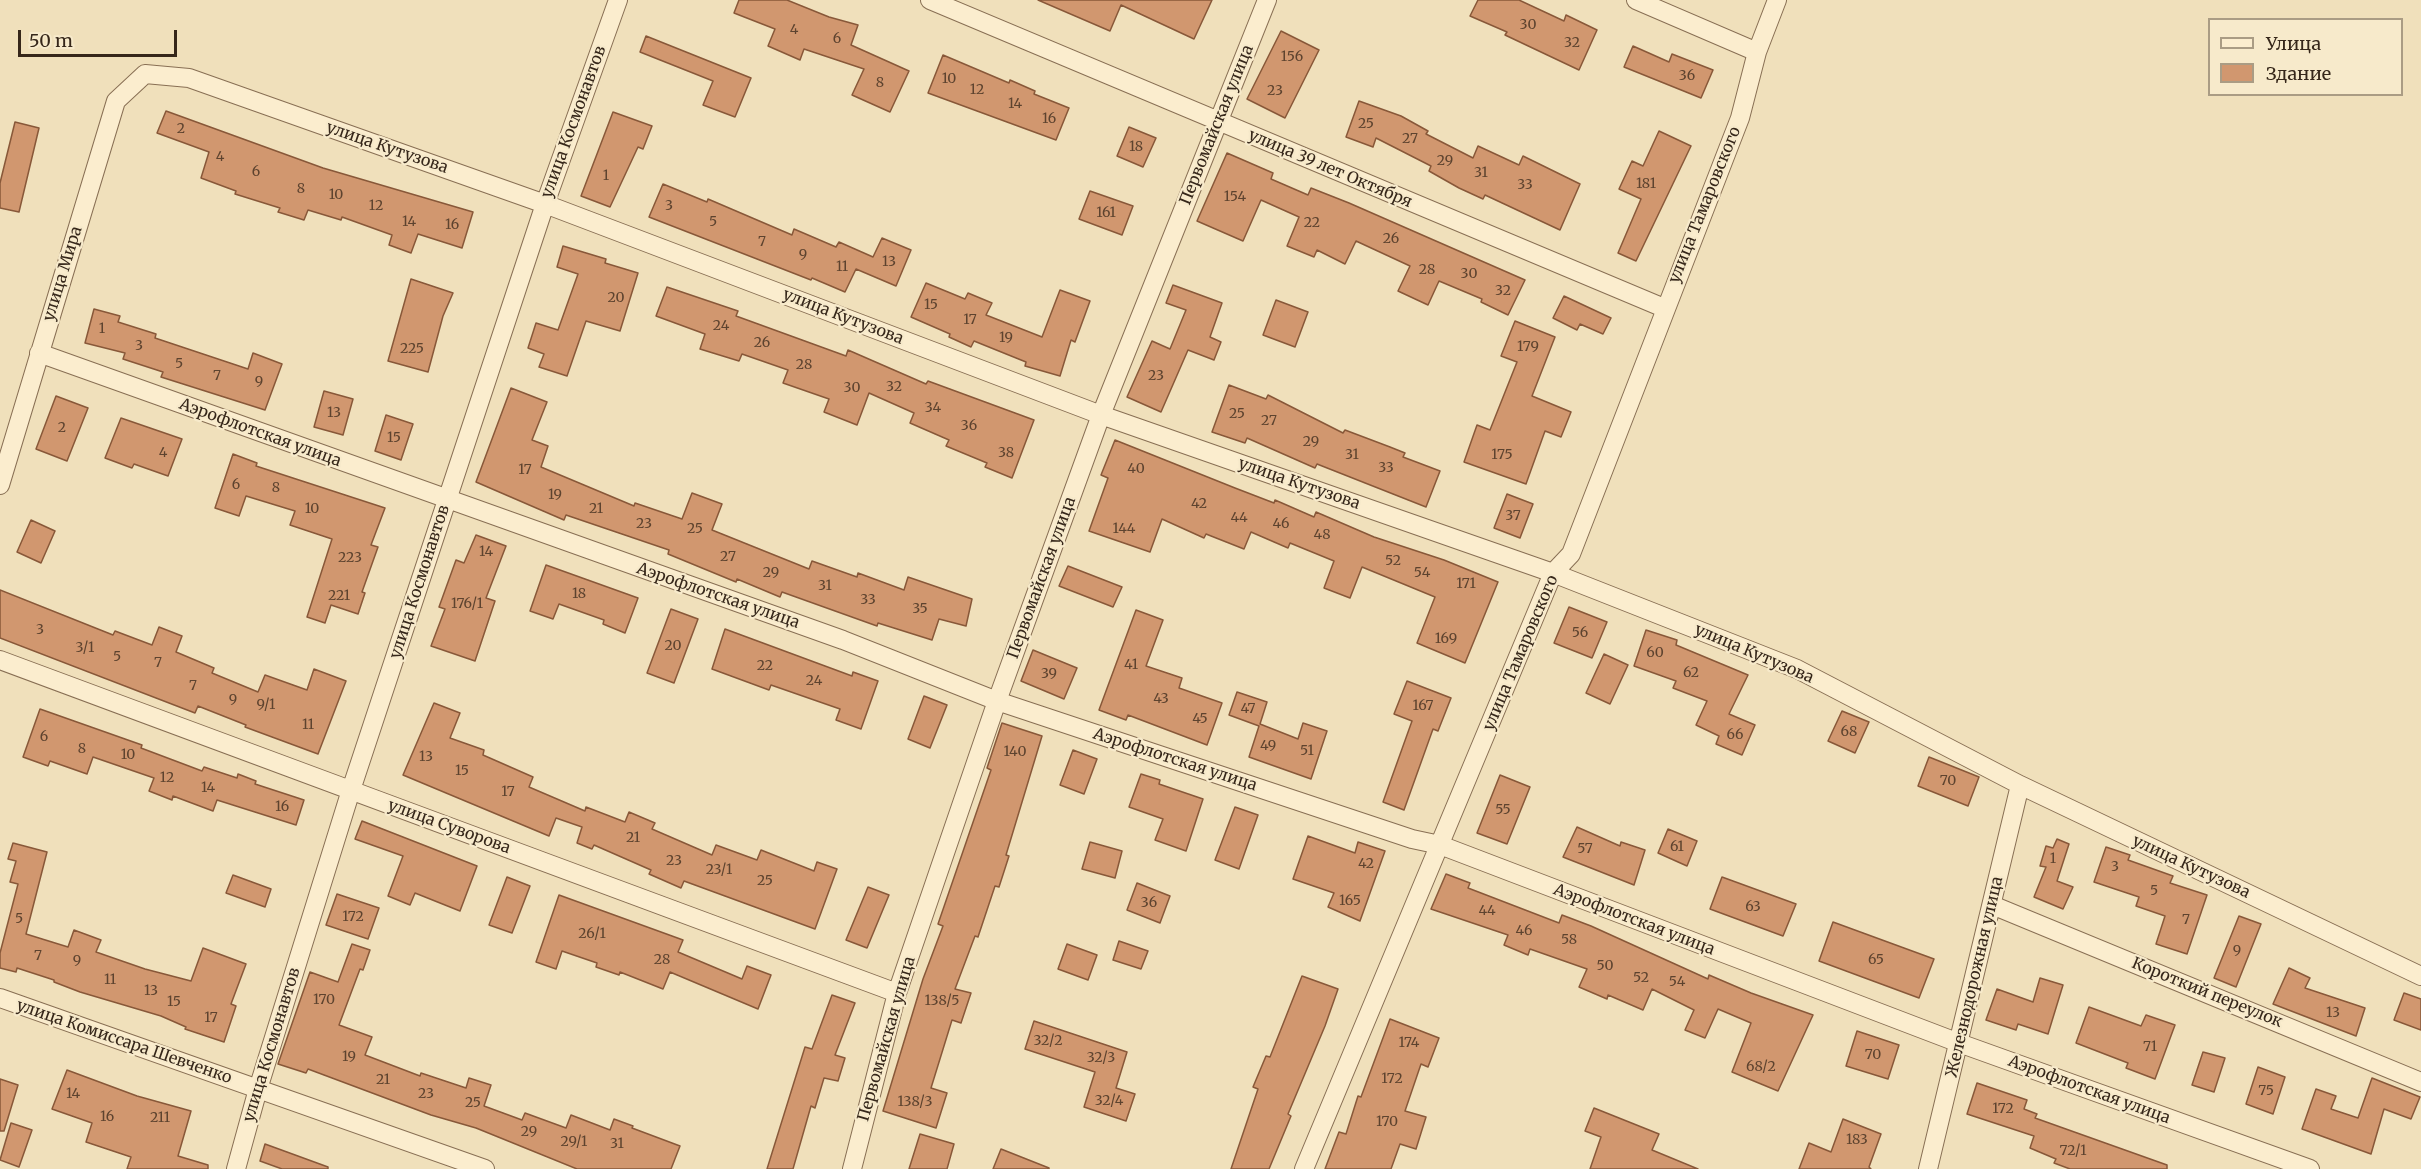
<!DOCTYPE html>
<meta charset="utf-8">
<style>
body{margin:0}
#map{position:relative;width:2421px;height:1169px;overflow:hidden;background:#f0e0bb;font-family:Merriweather,serif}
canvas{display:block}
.legend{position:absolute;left:2208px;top:18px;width:195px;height:78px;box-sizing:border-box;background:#f7eacb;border:2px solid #aa9c84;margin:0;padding:8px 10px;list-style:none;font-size:18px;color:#36271a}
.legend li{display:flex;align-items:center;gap:12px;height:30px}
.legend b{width:30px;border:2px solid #aa9c84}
.scale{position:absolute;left:18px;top:30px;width:159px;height:27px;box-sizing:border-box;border:3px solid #36271a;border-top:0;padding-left:8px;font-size:18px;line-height:21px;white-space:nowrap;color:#36271a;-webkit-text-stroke:4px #f7eacb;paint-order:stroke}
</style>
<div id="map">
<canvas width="2421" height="1169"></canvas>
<ul class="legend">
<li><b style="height:8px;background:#fbedce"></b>Улица</li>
<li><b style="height:16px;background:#d1976f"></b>Здание</li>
</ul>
<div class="scale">50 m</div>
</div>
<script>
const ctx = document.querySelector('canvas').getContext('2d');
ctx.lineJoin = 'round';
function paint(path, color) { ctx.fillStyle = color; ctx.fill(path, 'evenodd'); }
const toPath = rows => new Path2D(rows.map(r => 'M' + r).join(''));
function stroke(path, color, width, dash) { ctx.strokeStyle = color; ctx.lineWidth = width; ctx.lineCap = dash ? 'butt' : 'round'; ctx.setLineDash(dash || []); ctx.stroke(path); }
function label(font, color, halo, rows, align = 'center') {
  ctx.font = font + ' Merriweather,serif'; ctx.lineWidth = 4.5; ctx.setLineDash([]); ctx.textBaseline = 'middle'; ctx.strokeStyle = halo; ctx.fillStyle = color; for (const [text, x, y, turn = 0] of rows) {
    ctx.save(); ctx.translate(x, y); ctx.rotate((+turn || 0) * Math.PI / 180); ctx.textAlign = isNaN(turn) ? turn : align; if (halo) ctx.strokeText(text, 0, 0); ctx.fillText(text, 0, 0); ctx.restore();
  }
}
const building = toPath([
 [739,0,787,0,829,17,858,25,851,45,909,71,890,112,852,95,864,69,804,49,800,60,768,46,775,29,734,13,739,0],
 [1038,0,1212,0,1194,39,1121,5,1110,31,1038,0],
 [1478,0,1519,0,1564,21,1566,15,1597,30,1579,70,1505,35,1507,32,1470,16,1478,0],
 [1281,31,1319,50,1285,118,1247,99,1281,31],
 [646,36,751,78,735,117,703,105,713,81,640,52,646,36],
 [1633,46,1669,62,1672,54,1713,70,1701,98,1624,67,1633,46],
 [943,55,1009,83,1010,80,1035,91,1034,94,1069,108,1056,140,928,93,943,55],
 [1359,101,1401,116,1428,131,1426,134,1473,158,1478,146,1519,165,1523,156,1580,184,1560,230,1485,195,1483,199,1459,188,1429,171,1431,166,1376,138,1373,147,1346,137,1359,101],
 [166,111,323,168,473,212,462,248,418,234,411,253,389,245,392,235,342,217,341,220,308,210,304,220,278,212,280,208,235,194,236,191,201,178,209,152,157,133,166,111],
 [613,112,652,126,643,149,638,147,610,207,581,196,613,112],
 [15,122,39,128,19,212,0,208,0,183,15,122],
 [1129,127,1156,138,1143,167,1117,156,1129,127],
 [1659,131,1691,146,1636,261,1618,253,1641,199,1619,189,1632,161,1643,166,1659,131],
 [1227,153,1273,173,1271,179,1308,195,1311,188,1349,203,1525,280,1508,315,1481,302,1482,299,1439,281,1428,305,1398,291,1410,266,1356,241,1345,264,1317,250,1314,257,1287,246,1299,217,1261,200,1243,241,1197,221,1227,153],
 [663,184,707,202,708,199,792,235,794,229,836,247,839,242,873,257,882,238,911,250,896,286,856,269,845,292,812,278,811,280,649,217,663,184],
 [1090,191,1133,206,1122,235,1079,219,1090,191],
 [563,246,606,259,605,263,638,273,620,331,586,321,567,376,539,367,544,354,528,348,536,323,558,330,578,274,557,267,563,246],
 [411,279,453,293,443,316,428,372,388,361,411,279],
 [926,283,965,299,968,293,992,303,986,315,1042,337,1060,290,1090,301,1075,342,1071,340,1060,376,1025,366,1026,362,974,341,971,347,949,337,950,334,911,317,926,283],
 [1173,285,1222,303,1210,337,1221,342,1214,360,1188,350,1161,412,1127,397,1152,341,1170,349,1186,310,1166,303,1173,285],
 [667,287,738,311,736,316,846,356,848,350,926,384,928,381,1034,420,1012,478,985,467,987,463,946,446,949,440,910,423,914,413,869,393,857,425,824,412,829,399,783,383,788,370,742,354,739,361,700,349,705,334,656,316,667,287],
 [1564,296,1611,318,1603,334,1580,324,1577,330,1553,318,1564,296],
 [1276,300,1308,312,1295,347,1263,335,1276,300],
 [94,309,120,316,118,322,156,334,155,338,248,369,253,353,282,364,265,410,161,377,163,372,123,359,125,353,85,343,94,309],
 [1515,321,1555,337,1532,396,1571,412,1561,437,1545,431,1526,484,1464,462,1477,425,1490,430,1517,362,1501,356,1515,321],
 [1229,385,1266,399,1268,395,1343,433,1345,430,1390,447,1405,453,1403,457,1440,471,1426,507,1317,464,1315,468,1247,438,1245,443,1212,432,1229,385],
 [511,388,547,402,532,440,548,446,541,467,634,506,635,503,682,519,692,493,722,504,712,530,809,569,812,561,857,577,858,573,904,590,908,577,972,599,966,626,939,619,932,640,878,623,877,626,782,592,780,597,737,579,736,582,668,554,669,550,566,515,564,520,476,482,511,388],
 [324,391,353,399,343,435,314,427,324,391],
 [56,396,88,408,67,461,36,449,56,396],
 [386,415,413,424,401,460,375,451,386,415],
 [121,418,182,439,168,476,134,464,132,468,105,458,121,418],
 [1115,440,1235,488,1274,503,1275,500,1314,517,1316,512,1374,537,1444,560,1498,582,1465,663,1417,643,1435,597,1362,567,1350,598,1324,588,1334,561,1290,543,1288,548,1251,532,1244,549,1206,534,1204,538,1162,519,1150,552,1089,531,1108,478,1101,475,1115,440],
 [233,454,257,463,256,466,385,508,371,545,378,547,362,592,365,593,358,614,331,605,325,623,307,617,332,539,290,525,295,511,246,496,239,516,215,508,233,454],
 [1507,494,1533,504,1520,538,1494,528,1507,494],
 [31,520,55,531,41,563,17,552,31,520],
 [476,535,506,546,486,598,495,601,475,661,431,646,445,609,439,607,456,560,464,563,476,535],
 [546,565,638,598,625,633,603,624,604,620,559,604,553,619,530,611,546,565],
 [1068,566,1122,587,1113,607,1059,586,1068,566],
 [0,590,113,635,115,631,152,645,159,627,182,636,176,652,214,668,212,673,258,692,265,675,307,690,314,669,346,681,318,754,245,727,246,725,198,706,195,713,0,638,0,590],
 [1569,607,1607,622,1592,658,1554,643,1569,607],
 [671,609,698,619,674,683,647,673,671,609],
 [1136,610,1163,620,1146,666,1182,678,1179,688,1222,703,1207,745,1128,715,1126,720,1099,710,1136,610],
 [725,629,852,676,853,672,878,681,861,729,836,720,840,709,771,685,769,690,712,669,725,629],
 [1646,630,1677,640,1676,645,1748,675,1729,714,1755,725,1742,755,1716,744,1719,736,1696,725,1707,701,1673,688,1676,681,1634,666,1646,630],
 [1033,650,1077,668,1064,699,1021,681,1033,650],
 [1604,654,1628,665,1610,704,1586,693,1604,654],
 [1407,681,1451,698,1438,731,1433,729,1404,810,1383,802,1412,721,1394,714,1407,681],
 [1237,692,1267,702,1260,724,1298,739,1303,723,1327,731,1311,779,1249,757,1259,726,1229,715,1237,692],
 [924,696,947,705,930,748,908,739,924,696],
 [434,703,460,713,450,738,484,750,483,755,533,777,529,787,585,811,586,807,625,822,629,812,655,823,652,829,712,855,716,845,757,860,761,850,814,871,817,862,837,869,815,929,684,881,681,888,649,874,651,870,594,845,592,849,577,843,582,827,556,818,549,836,403,775,434,703],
 [40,709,142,745,141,748,202,771,204,767,237,778,238,774,256,781,255,784,304,800,296,825,217,800,213,811,173,796,172,800,149,791,154,778,93,757,87,774,50,761,48,766,23,757,40,709],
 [1842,711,1869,722,1855,753,1828,741,1842,711],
 [1002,723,1042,736,1006,855,1009,856,999,887,995,886,978,937,975,936,955,989,971,993,961,1023,952,1020,931,1088,947,1093,936,1128,883,1111,923,979,943,926,938,924,991,770,987,768,1002,723],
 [1073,750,1097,759,1084,794,1060,785,1073,750],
 [1929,757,1979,777,1968,806,1918,786,1929,757],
 [1141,774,1160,780,1159,784,1203,799,1186,851,1155,840,1163,819,1129,807,1141,774],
 [1500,775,1530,787,1507,844,1477,833,1500,775],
 [1235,807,1258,815,1239,869,1215,860,1235,807],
 [362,821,477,866,460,911,415,893,410,905,388,896,403,856,355,839,362,821],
 [1577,827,1620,846,1621,842,1645,850,1634,885,1563,857,1577,827],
 [1668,829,1697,841,1687,866,1658,853,1668,829],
 [1308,836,1355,853,1358,842,1385,851,1360,921,1328,907,1334,893,1293,879,1308,836],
 [2057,839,2069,844,2057,881,2073,887,2063,909,2034,897,2046,867,2040,866,2046,846,2053,848,2057,839],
 [1090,842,1122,851,1115,878,1082,869,1090,842],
 [13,843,47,852,26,934,68,947,74,930,101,940,96,952,145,969,191,981,203,948,246,964,231,1004,236,1006,224,1042,185,1029,186,1027,161,1016,80,992,54,982,54,980,17,968,16,972,0,968,0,953,18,884,10,882,16,861,8,859,13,843],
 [2106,847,2130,855,2128,860,2173,876,2170,883,2207,895,2187,954,2156,944,2165,916,2136,906,2139,897,2094,882,2106,847],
 [1446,874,1470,883,1468,888,1559,923,1562,915,1591,926,1708,979,1709,975,1751,993,1813,1015,1778,1091,1732,1072,1751,1023,1718,1009,1705,1038,1685,1030,1694,1010,1652,989,1643,1010,1608,995,1607,999,1579,987,1587,969,1530,949,1528,955,1504,945,1508,935,1431,909,1446,874],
 [233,875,271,889,265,907,226,893,233,875],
 [507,877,530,886,512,933,489,925,507,877],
 [1722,877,1796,904,1783,936,1710,909,1722,877],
 [1137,883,1170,896,1160,923,1127,910,1137,883],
 [868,887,889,895,867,948,846,940,868,887],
 [337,894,379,908,368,939,326,925,337,894],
 [559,895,683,940,678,952,742,979,747,966,771,975,758,1009,670,972,663,989,620,972,619,975,596,967,597,963,562,951,556,969,536,962,559,895],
 [2239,916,2261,924,2236,987,2214,978,2239,916],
 [1833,922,1934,959,1919,998,1819,961,1833,922],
 [1119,941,1148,951,1141,969,1113,960,1119,941],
 [352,944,370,950,363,970,360,969,339,1025,372,1037,365,1055,420,1076,421,1073,466,1088,469,1078,491,1085,484,1106,522,1120,525,1113,566,1128,571,1115,610,1130,614,1119,633,1126,632,1128,680,1146,671,1169,577,1169,476,1128,431,1115,308,1069,306,1073,278,1064,310,972,338,982,352,944],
 [1067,944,1097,955,1088,980,1058,969,1067,944],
 [2289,968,2310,978,2305,988,2365,1008,2356,1036,2273,1004,2289,968],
 [1302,976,1338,989,1325,1026,1288,1114,1291,1116,1269,1169,1231,1169,1258,1089,1253,1087,1266,1056,1270,1057,1302,976],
 [2040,978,2063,985,2048,1034,2018,1024,2016,1030,1986,1020,1997,989,2033,1002,2040,978],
 [2404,993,2421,999,2421,1030,2394,1020,2404,993],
 [832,995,855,1003,835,1055,845,1058,838,1081,824,1078,815,1108,811,1106,793,1169,767,1169,805,1047,812,1049,832,995],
 [2089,1007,2141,1026,2146,1015,2175,1025,2155,1079,2126,1068,2128,1063,2076,1043,2089,1007],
 [1390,1019,1439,1038,1428,1067,1421,1064,1405,1111,1426,1117,1416,1149,1400,1144,1391,1169,1325,1169,1339,1132,1346,1134,1358,1096,1361,1097,1390,1019],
 [1034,1021,1127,1052,1116,1088,1135,1094,1126,1121,1084,1107,1095,1072,1025,1049,1034,1021],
 [1857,1031,1899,1045,1888,1079,1846,1066,1857,1031],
 [2203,1052,2225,1058,2214,1092,2192,1085,2203,1052],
 [2258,1067,2285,1077,2273,1114,2246,1104,2258,1067],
 [67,1070,137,1096,191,1111,178,1156,208,1165,208,1169,127,1169,131,1157,86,1142,92,1123,52,1109,67,1070],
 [2372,1078,2420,1097,2411,1119,2384,1109,2371,1154,2302,1129,2316,1089,2336,1096,2331,1109,2358,1118,2372,1078],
 [0,1079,18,1085,4,1131,0,1131,0,1079],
 [1977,1083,2027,1100,2024,1109,2037,1114,2035,1118,2167,1165,2167,1169,2070,1169,2054,1163,2056,1159,2030,1148,2034,1136,1967,1114,1977,1083],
 [1594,1108,1659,1134,1652,1150,1698,1169,1590,1169,1601,1137,1585,1131,1594,1108],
 [1843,1119,1881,1134,1869,1167,1871,1169,1799,1169,1809,1143,1831,1152,1843,1119],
 [11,1123,32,1130,19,1167,0,1160,11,1123],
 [920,1134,954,1144,947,1169,909,1169,920,1134],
 [265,1144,328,1167,328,1169,282,1169,260,1161,265,1144],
 [1001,1149,1049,1168,1049,1169,993,1169,1001,1149]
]);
paint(building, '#d1976f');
stroke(building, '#885839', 1.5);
const minor = toPath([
 [930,0,1664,308],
 [1636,0,1757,52],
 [39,353,843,640,997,701,1412,839,1440,845,1959,1043,2310,1169],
 [0,485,116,101,145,74,189,78,545,204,1101,415,1553,573,1797,669,2020,785,2421,976],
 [0,660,897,993],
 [1992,905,2421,1082],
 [0,998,485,1169],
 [236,1169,258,1089,351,790,545,204,618,0],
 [852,1169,897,993,997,701,1101,415,1267,0],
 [1304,1169,1553,573,1571,554,1740,118,1757,52,1777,0],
 [1928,1169,2020,785]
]);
stroke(minor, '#886f54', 20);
stroke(minor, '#fbedce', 18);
label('14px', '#5d432f', null, [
 ["30",1528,25],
 ["4",794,30],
 ["6",837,39],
 ["32",1572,43],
 ["156",1292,57],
 ["36",1687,76],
 ["10",949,79],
 ["8",880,83],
 ["12",977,90],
 ["23",1275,91],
 ["14",1015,104],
 ["16",1049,119],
 ["25",1366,124],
 ["2",181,129],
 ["27",1410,139],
 ["18",1136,147],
 ["4",220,157],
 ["29",1445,161],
 ["6",256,172],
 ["31",1481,173],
 ["1",606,176],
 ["181",1646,184],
 ["33",1525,185],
 ["8",301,189],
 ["10",336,195],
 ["154",1235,197],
 ["12",376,206],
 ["3",669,206],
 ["161",1106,213],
 ["14",409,222],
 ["5",713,222],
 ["22",1312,223],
 ["16",452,225],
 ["26",1391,239],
 ["7",762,242],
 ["9",803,255],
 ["13",889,262],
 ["11",842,267],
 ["28",1427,270],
 ["30",1469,274],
 ["32",1503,291],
 ["20",616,298],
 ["15",931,305],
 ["17",970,320],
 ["24",721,326],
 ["1",102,329],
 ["19",1006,338],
 ["26",762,343],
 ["3",139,346],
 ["179",1528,347],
 ["225",412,349],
 ["5",179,364],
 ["28",804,365],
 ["7",217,376],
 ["23",1156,376],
 ["9",259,382],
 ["32",894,387],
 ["30",852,388],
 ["34",933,408],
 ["13",334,413],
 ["25",1237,414],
 ["27",1269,421],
 ["36",969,426],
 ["2",62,428],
 ["15",394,438],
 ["29",1311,442],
 ["4",163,453],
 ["38",1006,453],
 ["31",1352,455],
 ["175",1502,455],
 ["33",1386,468],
 ["40",1136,469],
 ["17",525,470],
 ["6",236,485],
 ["8",276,488],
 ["19",555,495],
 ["42",1199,504],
 ["10",312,509],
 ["21",596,509],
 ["37",1513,516],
 ["44",1239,518],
 ["23",644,524],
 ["46",1281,524],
 ["25",695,529],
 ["144",1124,529],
 ["48",1322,535],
 ["14",486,552],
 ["27",728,557],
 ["223",350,558],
 ["52",1393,561],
 ["29",771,573],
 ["54",1422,573],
 ["171",1466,584],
 ["31",825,586],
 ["18",579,594],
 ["221",339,596],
 ["33",868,600],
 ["176/1",467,604],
 ["35",920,609],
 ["3",40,630],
 ["56",1580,633],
 ["169",1446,639],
 ["20",673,646],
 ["3/1",85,648],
 ["60",1655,653],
 ["5",117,657],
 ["7",158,663],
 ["41",1131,665],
 ["22",765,666],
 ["62",1691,673],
 ["39",1049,674],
 ["24",814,681],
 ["7",193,686],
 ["43",1161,699],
 ["9",233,700],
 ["9/1",266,705],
 ["167",1423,706],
 ["47",1248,709],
 ["45",1200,719],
 ["11",308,725],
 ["68",1849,732],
 ["66",1735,735],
 ["6",44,737],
 ["49",1268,746],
 ["8",82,749],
 ["51",1307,751],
 ["140",1015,752],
 ["10",128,755],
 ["13",426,757],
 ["15",462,771],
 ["12",167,778],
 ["70",1948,781],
 ["14",208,788],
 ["17",508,792],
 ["16",282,807],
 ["55",1503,810],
 ["21",633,838],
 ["61",1677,847],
 ["57",1585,849],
 ["1",2053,859],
 ["23",674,861],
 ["42",1366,864],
 ["3",2115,867],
 ["23/1",719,870],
 ["25",765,881],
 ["5",2154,891],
 ["165",1350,901],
 ["36",1149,903],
 ["63",1753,907],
 ["44",1487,911],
 ["172",353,917],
 ["5",19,919],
 ["7",2186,920],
 ["46",1524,931],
 ["26/1",592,934],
 ["58",1569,940],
 ["9",2237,951],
 ["7",38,956],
 ["28",662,960],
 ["65",1876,960],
 ["9",77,961],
 ["50",1605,966],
 ["52",1641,978],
 ["11",110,980],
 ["54",1677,982],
 ["13",151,991],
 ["170",324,1000],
 ["138/5",942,1001],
 ["15",174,1002],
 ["13",2333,1013],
 ["17",211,1018],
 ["32/2",1048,1041],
 ["174",1409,1043],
 ["71",2150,1047],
 ["70",1873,1055],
 ["19",349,1057],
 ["32/3",1101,1058],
 ["68/2",1761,1067],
 ["172",1392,1079],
 ["21",383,1080],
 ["75",2266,1091],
 ["14",73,1094],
 ["23",426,1094],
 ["32/4",1109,1101],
 ["138/3",915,1102],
 ["25",473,1103],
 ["172",2003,1109],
 ["16",107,1117],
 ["211",160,1118],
 ["170",1387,1122],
 ["29",529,1132],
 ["183",1857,1140],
 ["29/1",574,1142],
 ["31",617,1144],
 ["72/1",2073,1151]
]);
label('16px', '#36271a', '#f7eacb', [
 ["улица Космонавтов",574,122,-70],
 ["Первомайская улица",1217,125,-68],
 ["улица Кутузова",387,148,19],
 ["улица 39 лет Октября",1330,169,23],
 ["улица Тамаровского",1705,205,-68],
 ["улица Мира",63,274,-73],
 ["улица Кутузова",843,317,21],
 ["Аэрофлотская улица",260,433,20],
 ["улица Кутузова",1299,484,19],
 ["Первомайская улица",1042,578,-70],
 ["улица Космонавтов",420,582,-72],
 ["Аэрофлотская улица",718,596,19],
 ["улица Тамаровского",1521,653,-67],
 ["улица Кутузова",1754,654,23],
 ["Аэрофлотская улица",1175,760,18],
 ["улица Суворова",449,827,20],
 ["улица Кутузова",2191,867,25],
 ["Аэрофлотская улица",1634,920,21],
 ["Железнодорожная улица",1975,977,-77],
 ["Короткий переулок",2207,993,22],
 ["Первомайская улица",887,1039,-74],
 ["улица Комиссара Шевченко",124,1042,19],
 ["улица Космонавтов",272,1045,-73],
 ["Аэрофлотская улица",2089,1090,20]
]);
</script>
